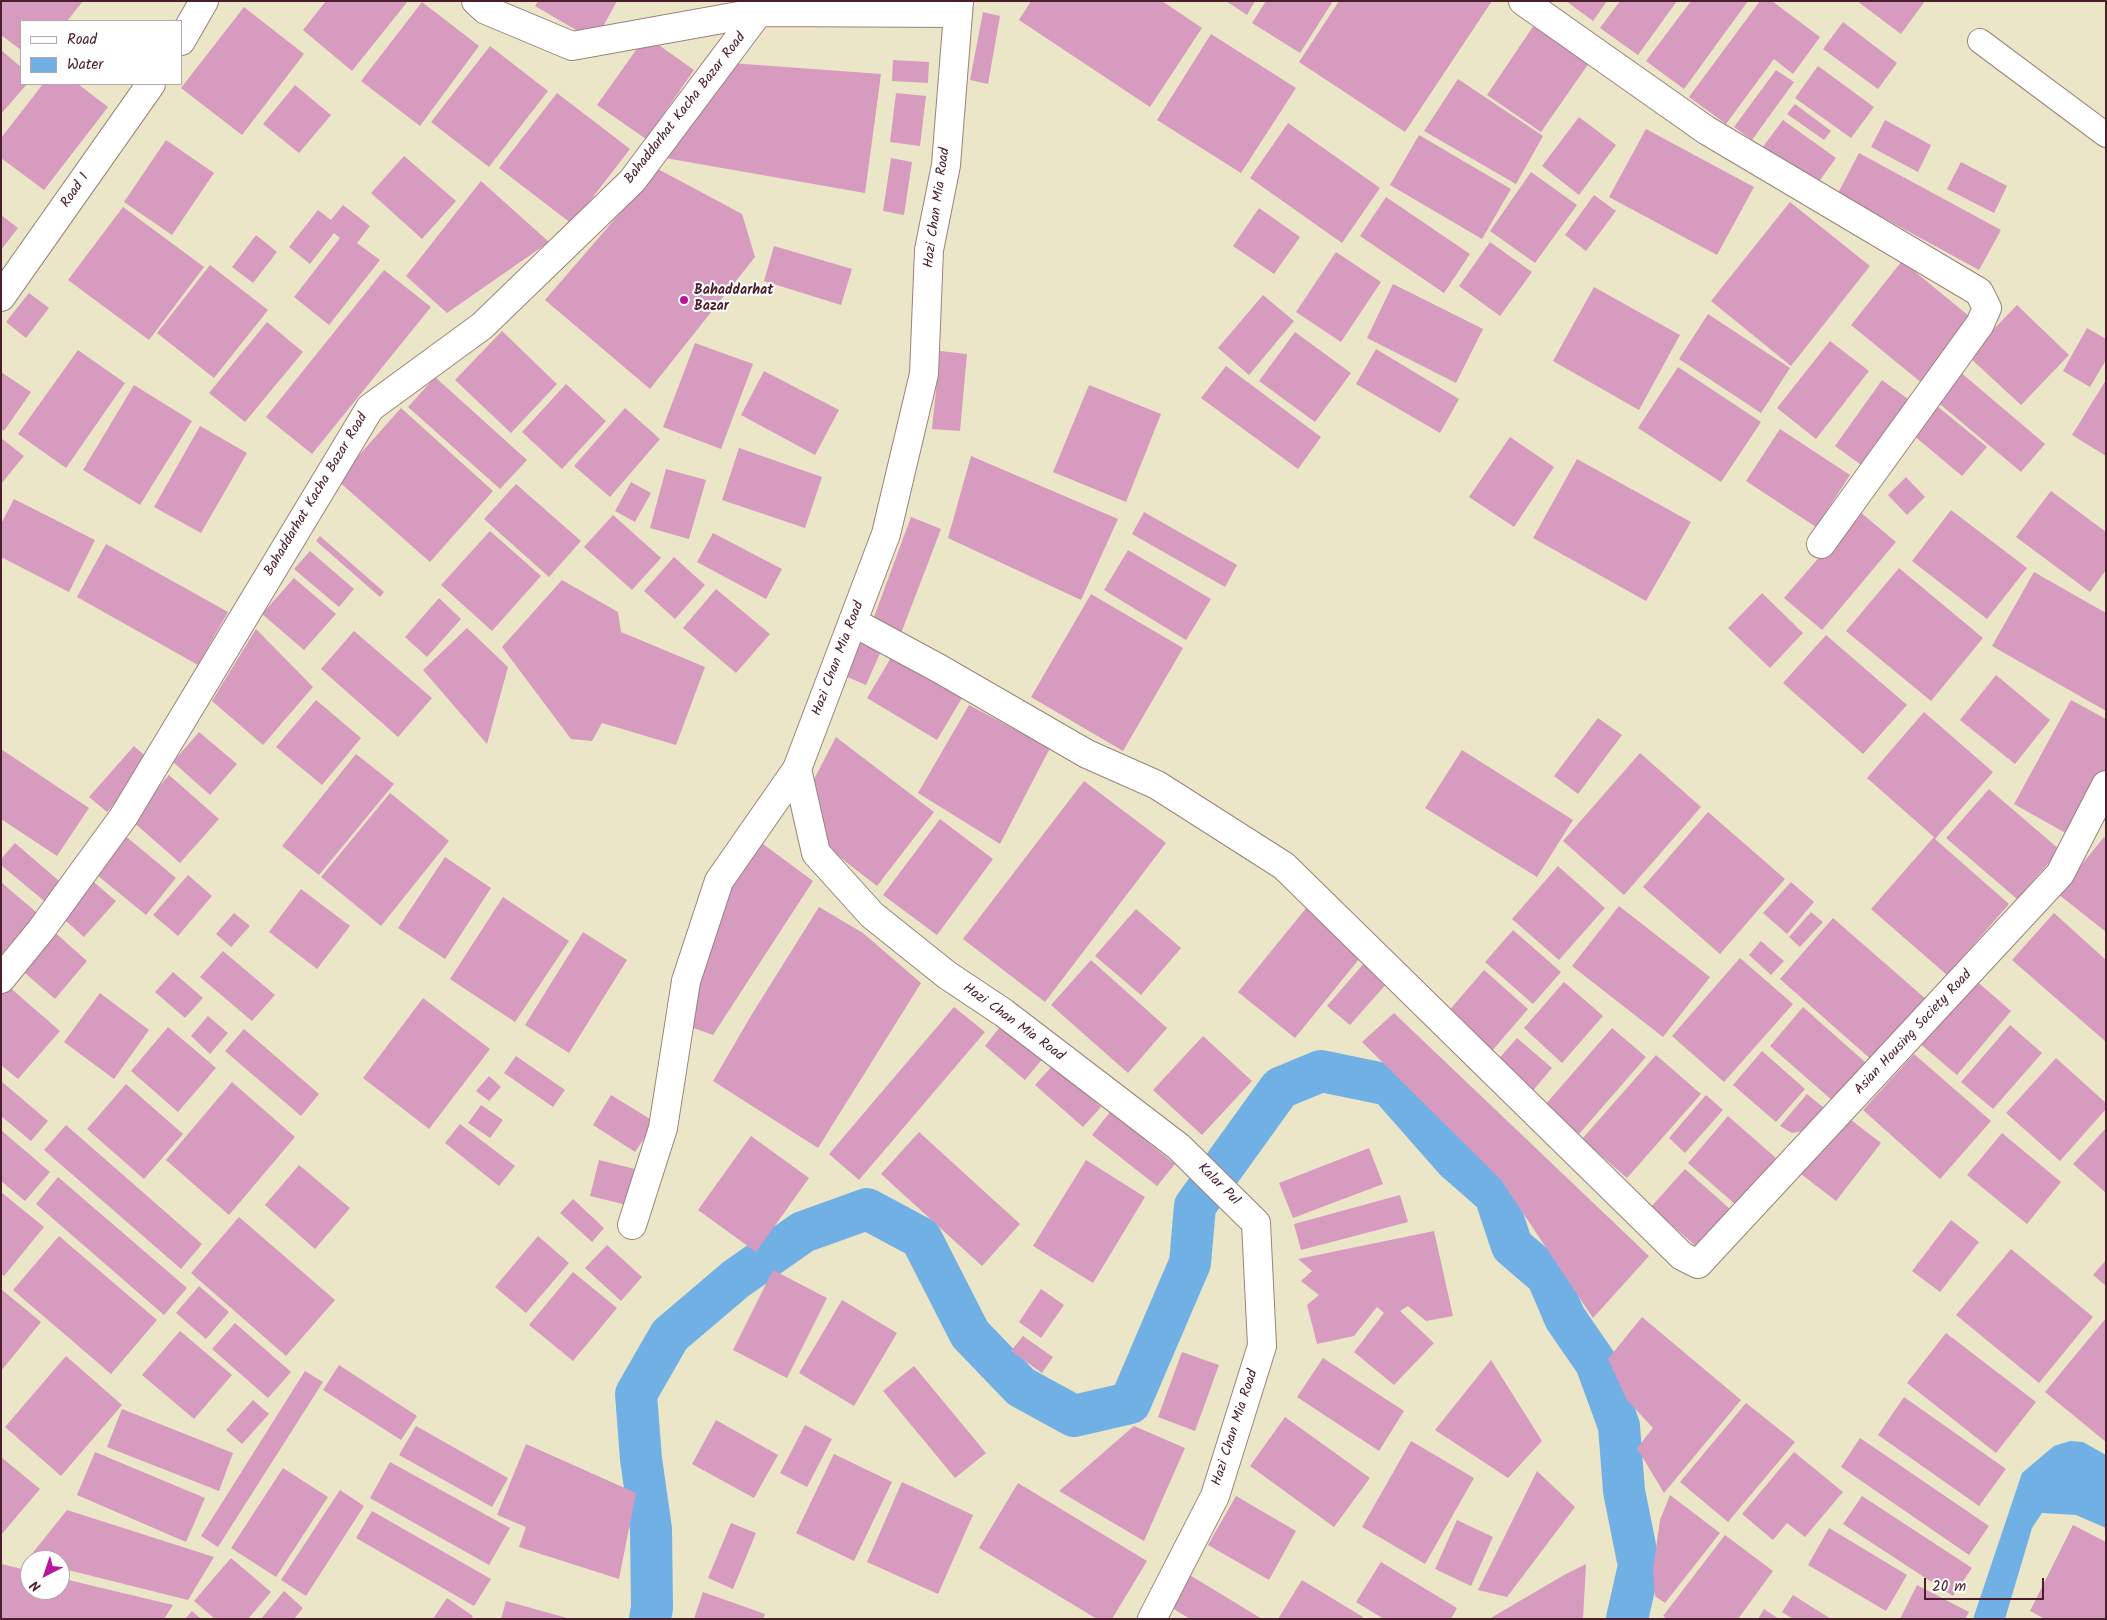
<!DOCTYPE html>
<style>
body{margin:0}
#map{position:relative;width:2107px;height:1620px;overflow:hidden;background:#ece6c8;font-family:Kalam,sans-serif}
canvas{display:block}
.frame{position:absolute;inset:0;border:2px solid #4a1f2b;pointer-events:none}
.legend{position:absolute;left:20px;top:20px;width:162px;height:65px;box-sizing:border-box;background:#fff;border:1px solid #b7a5aa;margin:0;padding:6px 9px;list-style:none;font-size:15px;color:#4a1f2b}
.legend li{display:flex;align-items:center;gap:10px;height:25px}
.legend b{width:25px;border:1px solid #b7a5aa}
.north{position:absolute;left:20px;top:1550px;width:50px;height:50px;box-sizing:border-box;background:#fff;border:1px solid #b7a5aa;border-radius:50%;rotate:221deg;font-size:14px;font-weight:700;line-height:20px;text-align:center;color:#4a1f2b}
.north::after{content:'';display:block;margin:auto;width:18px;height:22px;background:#b5179e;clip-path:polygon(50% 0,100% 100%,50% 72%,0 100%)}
.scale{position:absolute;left:1924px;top:1578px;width:120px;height:22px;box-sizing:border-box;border:2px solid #4a1f2b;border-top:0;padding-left:6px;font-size:15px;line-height:18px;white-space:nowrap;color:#4a1f2b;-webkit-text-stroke:4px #fff;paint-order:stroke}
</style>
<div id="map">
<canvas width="2107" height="1620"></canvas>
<div class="frame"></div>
<ul class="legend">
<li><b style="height:6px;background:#fff"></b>Road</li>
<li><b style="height:14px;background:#70b0e4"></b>Water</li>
</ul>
<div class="north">N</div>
<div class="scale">20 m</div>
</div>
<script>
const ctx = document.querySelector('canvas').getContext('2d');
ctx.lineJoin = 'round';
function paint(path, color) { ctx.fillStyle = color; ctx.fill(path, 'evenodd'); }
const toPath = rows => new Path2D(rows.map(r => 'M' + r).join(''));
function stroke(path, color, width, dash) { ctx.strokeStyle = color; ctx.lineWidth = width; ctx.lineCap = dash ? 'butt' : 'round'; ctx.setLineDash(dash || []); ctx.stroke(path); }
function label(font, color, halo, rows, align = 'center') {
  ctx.font = font + ' Kalam,sans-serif'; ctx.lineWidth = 4; ctx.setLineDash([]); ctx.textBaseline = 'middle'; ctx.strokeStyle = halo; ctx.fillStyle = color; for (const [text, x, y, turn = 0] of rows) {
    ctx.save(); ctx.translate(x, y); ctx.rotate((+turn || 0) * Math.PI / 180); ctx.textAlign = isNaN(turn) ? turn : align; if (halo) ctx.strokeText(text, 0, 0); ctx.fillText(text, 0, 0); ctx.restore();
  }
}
paint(toPath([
 [2070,1441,2083,1442,2106,1455,2106,1528,2076,1515,2042,1513,2032,1528,2005,1619,1973,1619,2022,1473,2054,1446]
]), '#70b0e4');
stroke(toPath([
 [650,1619,652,1608,651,1529,641,1459,636,1394,670,1335,736,1279,803,1232,867,1209,921,1238,970,1334,1021,1387,1074,1416,1130,1403,1190,1263,1195,1206,1280,1088,1321,1071,1389,1085,1455,1160,1495,1195,1512,1246,1547,1276,1565,1318,1596,1363,1619,1426,1624,1491,1639,1566,1627,1619]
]), '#70b0e4', 42);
paint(toPath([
 [2,1,83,1,67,21,21,21,21,50,1,35],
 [326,1,408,1,352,71,303,30],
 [538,1,617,1,595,41,535,6],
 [1031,1,1162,1,1202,28,1150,107,1019,20],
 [1226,1,1255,1,1247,15],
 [1266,1,1333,1,1300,53,1252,23],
 [1339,1,1492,1,1405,132,1299,62],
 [1566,1,1607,1,1593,21],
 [1620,1,1677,1,1638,55,1600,28],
 [1691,1,1748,1,1684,89,1646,61],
 [1760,1,1772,1,1820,37,1793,74,1774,59,1726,124,1689,97],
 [1857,1,1925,1,1901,34],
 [422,2,479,46,420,126,361,81],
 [244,7,304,54,242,135,181,88],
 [983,12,1000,16,988,84,970,80],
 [1843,22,1897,63,1878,89,1823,49],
 [1534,25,1589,63,1541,132,1487,95],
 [1211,34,1296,88,1241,173,1157,120],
 [646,36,694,70,646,139,597,105],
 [490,46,548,91,489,167,431,122],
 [1,50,21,67,21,84,27,84,1,114],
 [893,60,929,62,928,83,892,81],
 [731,63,881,74,865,193,665,158],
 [1818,66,1874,107,1851,138,1795,98],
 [1776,70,1794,82,1752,140,1734,127],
 [1458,79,1543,136,1516,184,1424,131],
 [43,84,78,84,108,107,44,190,1,158,1,138],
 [295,85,331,115,299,153,263,124],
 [557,93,630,149,572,224,499,168],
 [896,93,926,96,920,146,890,142],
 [1795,104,1831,131,1824,140,1787,114],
 [1579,117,1616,145,1579,195,1542,166],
 [1783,120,1836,158,1815,187,1762,148],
 [1885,120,1931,145,1918,172,1871,147],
 [1288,123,1380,188,1342,243,1250,178],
 [1646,129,1754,187,1717,255,1609,197],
 [1419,135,1511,189,1482,239,1390,185],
 [166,140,214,173,172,235,124,202],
 [1859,153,2001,230,1979,270,1838,193],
 [404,156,456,201,422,239,371,193],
 [891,158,912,162,904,215,883,211],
 [1961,162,2007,186,1994,213,1947,189],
 [658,169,742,214,755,257,650,389,545,300],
 [1531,172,1577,205,1535,263,1490,231],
 [481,181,549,242,447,313,406,276],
 [1594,195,1616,211,1586,251,1565,235],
 [1386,197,1470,254,1444,293,1360,236],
 [1790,202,1870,266,1791,366,1711,301],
 [343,205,370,226,357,243,380,260,329,325,294,297,340,238,334,233,310,264,289,247,318,210,331,220],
 [123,207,204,267,149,340,68,280],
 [1259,208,1300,237,1274,274,1233,246],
 [1,215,18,228,1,250],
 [256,235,277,252,253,283,232,267],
 [1490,242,1532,272,1500,316,1459,286],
 [774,246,852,269,841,305,764,281],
 [1336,252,1381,282,1341,342,1296,312],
 [1902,261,1975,321,1923,384,1851,325],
 [210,265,268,310,214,378,157,333],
 [384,270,431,307,312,454,266,417],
 [1393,284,1483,329,1456,383,1367,338],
 [1594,287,1680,335,1639,410,1553,361],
 [29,293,49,308,26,338,6,322],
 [1263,295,1294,321,1249,375,1218,348],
 [2017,305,2069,355,2021,405,1968,356],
 [1708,314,1790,368,1761,413,1679,359],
 [267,322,303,352,245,422,209,393],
 [2087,328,2106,339,2106,360,2090,387,2063,371],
 [502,331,557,384,511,433,455,380],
 [1295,332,1351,373,1315,422,1259,381],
 [1830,341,1869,371,1816,439,1777,408],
 [695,343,753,364,721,449,663,427],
 [1376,349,1459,399,1440,433,1356,384],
 [78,350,125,383,66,468,18,434],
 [940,351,967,354,960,431,932,429],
 [1226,366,1321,437,1298,469,1201,398],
 [1678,367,1761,422,1721,482,1638,428],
 [764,371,839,410,815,455,741,415],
 [1959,371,2045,444,2021,472,1935,400],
 [1,372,31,392,4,431,1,429],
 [435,377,527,460,500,489,408,407],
 [1882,380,1912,402,1864,467,1835,446],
 [2106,380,2106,456,2072,435],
 [566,384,606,421,562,469,522,432],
 [134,385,192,421,140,505,83,470],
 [1089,385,1161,414,1126,502,1053,472],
 [1937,406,1987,447,1962,476,1913,435],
 [401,408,493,491,430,562,337,480],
 [625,408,660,439,610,497,574,466],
 [200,426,247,453,201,533,154,507],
 [1780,429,1850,475,1816,527,1746,481],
 [1510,437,1554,467,1514,527,1469,497],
 [1,438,24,456,1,484],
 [739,448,822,477,805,528,722,500],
 [971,456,1118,519,1081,600,948,538],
 [1577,459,1691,522,1646,601,1533,538],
 [666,469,706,480,689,539,650,528],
 [1906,477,1925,497,1907,515,1888,495],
 [631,482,651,493,635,522,615,511],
 [516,484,581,541,549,577,484,519],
 [2051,491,2106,532,2106,570,2090,592,2016,537],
 [14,499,95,540,69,592,1,557,1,524],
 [1951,510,2027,568,1987,619,1912,561],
 [1859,511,1896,542,1822,630,1784,598],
 [1144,512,1237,565,1225,587,1132,534],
 [613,515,661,558,632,590,584,547],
 [911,517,941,529,900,636,871,625],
 [490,531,541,576,492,631,441,585],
 [713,533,782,569,766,599,697,562],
 [320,536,384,592,380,597,316,541],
 [106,544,228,612,198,665,77,597],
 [1128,550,1211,599,1186,640,1104,590],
 [310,551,354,589,339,607,294,569],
 [674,557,705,585,675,619,644,591],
 [1899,568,1983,638,1931,701,1846,631],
 [2034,572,2106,613,2106,711,1992,646],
 [294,578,336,614,304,650,262,614],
 [562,580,618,612,621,632,705,667,676,745,602,723,592,741,571,739,502,647],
 [716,589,770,634,736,673,683,628],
 [1762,593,1803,633,1770,668,1728,628],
 [1091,594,1183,648,1123,751,1031,697],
 [439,598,461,619,427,657,405,637],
 [467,628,508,667,487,744,423,670],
 [256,629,313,687,263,745,212,701],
 [354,631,432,698,398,737,321,669],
 [1826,635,1907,705,1863,754,1783,683],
 [860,641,881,651,866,685,845,676],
 [892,656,962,698,937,740,867,698],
 [1996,675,2050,720,2015,764,1960,720],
 [316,700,361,738,322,785,276,747],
 [2071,700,2106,719,2106,769,2069,835,2014,804],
 [969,705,1050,748,1000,844,918,793],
 [1924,712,1993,772,1935,839,2009,904,1947,975,1871,909,1934,837,1867,778],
 [1598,718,1622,735,1578,794,1554,776],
 [199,732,237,764,210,795,173,762],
 [836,737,934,812,877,886,828,848,812,783],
 [134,746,151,761,107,812,89,797],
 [1,749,89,808,57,856,1,819],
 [1462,750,1573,820,1537,877,1425,808],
 [1640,753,1701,807,1624,895,1563,841],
 [356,754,394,784,319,875,282,846],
 [169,775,219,819,180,863,131,820],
 [1084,781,1166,843,1045,1002,963,939],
 [1989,789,2060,850,2017,899,1946,838],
 [390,793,449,841,381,926,321,877],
 [1708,812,1785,879,1720,954,1643,887],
 [940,819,993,859,937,935,883,895],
 [123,834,176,878,146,915,92,871],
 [2104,837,2106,839,2106,932,2058,894],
 [759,841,813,881,713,1035,688,1026,694,981,729,884],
 [15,843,65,886,49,905,1,865,1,859],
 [445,857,491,888,445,959,398,928],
 [1558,866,1605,908,1559,960,1512,919],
 [188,875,212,896,178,936,153,915],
 [89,878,116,901,84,937,58,914],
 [1,882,43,918,1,967],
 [1791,882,1814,902,1787,934,1763,913],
 [301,889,350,926,317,969,269,932],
 [503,897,569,941,515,1022,450,979],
 [1619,906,1710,977,1663,1037,1572,966],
 [819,907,863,933,921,983,818,1148,713,1081,752,1014],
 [1307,907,1364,953,1295,1038,1238,992],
 [1136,909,1181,948,1141,995,1095,956],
 [1811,912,1823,922,1800,947,1789,937],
 [234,913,250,926,231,947,216,934],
 [2054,913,2106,960,2106,1042,2012,960],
 [1833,918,1927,1000,1874,1062,1780,979],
 [51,929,87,961,55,999,18,967],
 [1513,930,1561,972,1533,1004,1485,962],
 [583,932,627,960,569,1053,525,1025],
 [1761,941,1784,961,1771,975,1749,955],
 [223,951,275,995,252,1021,200,977],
 [1740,958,1793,1004,1724,1082,1672,1036],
 [1091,960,1167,1028,1128,1073,1051,1005],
 [1365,962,1388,982,1350,1025,1327,1006],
 [1484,970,1528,1009,1491,1052,1447,1013],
 [173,972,203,998,185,1018,155,992],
 [1973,978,2011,1011,1957,1075,1918,1042],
 [1564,982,1603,1016,1562,1063,1524,1028],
 [7,985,60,1031,18,1079,1,1065,1,992],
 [100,993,149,1030,114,1079,64,1042],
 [423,998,490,1049,429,1129,363,1078],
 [954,1007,985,1032,859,1180,829,1154],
 [1803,1007,1874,1070,1841,1108,1770,1046],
 [1394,1013,1649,1256,1593,1318,1501,1180,1362,1042],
 [208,1016,228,1033,210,1054,191,1036],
 [1003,1023,1044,1057,1025,1080,985,1046],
 [2010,1025,2042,1053,1993,1109,1961,1082],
 [168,1027,216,1068,178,1112,131,1071],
 [1612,1028,1646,1057,1579,1134,1545,1105],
 [244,1029,319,1094,301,1116,225,1051],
 [1203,1036,1252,1081,1202,1135,1153,1090],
 [1517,1038,1552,1068,1530,1094,1495,1063],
 [1762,1051,1805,1089,1776,1122,1733,1085],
 [1914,1054,1991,1121,1940,1179,1863,1110],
 [1656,1055,1701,1094,1627,1178,1582,1139],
 [516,1056,565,1090,553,1107,504,1073],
 [2056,1058,2106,1103,2106,1109,2060,1161,2006,1113],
 [1053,1065,1101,1107,1083,1127,1035,1085],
 [489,1076,501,1087,489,1101,476,1091],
 [1,1081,48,1121,31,1141,1,1116],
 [232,1082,295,1137,229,1215,166,1160],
 [126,1084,183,1134,144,1179,87,1129],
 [1807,1094,1829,1112,1803,1131,1792,1133,1780,1126],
 [611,1095,655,1122,635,1152,593,1125],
 [1706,1095,1723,1110,1685,1153,1669,1138],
 [481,1105,503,1120,490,1138,468,1123],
 [1110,1112,1175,1164,1157,1186,1092,1135],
 [1728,1116,1776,1158,1736,1205,1688,1163],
 [1846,1116,1881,1143,1836,1201,1801,1174],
 [460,1124,515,1166,499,1186,445,1143],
 [66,1125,202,1244,181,1269,44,1150],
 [2106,1128,2106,1193,2073,1164],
 [1,1130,50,1172,25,1201,1,1181],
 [919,1132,1020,1224,982,1266,881,1174],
 [2002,1133,2061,1182,2027,1224,1967,1175],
 [751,1136,809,1178,756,1252,698,1210],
 [1369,1148,1383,1184,1293,1218,1279,1183],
 [599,1160,639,1170,631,1206,590,1196],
 [1086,1160,1145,1197,1093,1283,1033,1246],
 [299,1165,350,1208,315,1249,265,1205],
 [1685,1169,1730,1209,1697,1247,1651,1207],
 [58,1177,187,1288,164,1315,36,1204],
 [1,1192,44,1227,4,1276,1,1274],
 [1400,1195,1408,1222,1301,1250,1294,1224],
 [573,1199,604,1228,592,1242,560,1213],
 [239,1217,335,1300,286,1356,191,1273],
 [1951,1220,1979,1242,1940,1292,1912,1271],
 [1434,1231,1453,1316,1426,1321,1408,1306,1400,1311,1434,1343,1394,1385,1354,1352,1384,1313,1377,1307,1354,1336,1317,1344,1307,1305,1319,1295,1301,1281,1312,1271,1298,1259],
 [59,1236,157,1320,111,1374,13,1290],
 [538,1236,569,1263,526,1313,495,1287],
 [607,1245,642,1277,621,1301,585,1268],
 [2011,1249,2093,1317,2039,1383,1956,1315],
 [2106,1260,2106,1286,2093,1275],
 [773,1270,827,1298,787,1378,733,1350],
 [573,1272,617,1308,573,1361,529,1325],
 [199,1286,229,1312,206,1339,176,1313],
 [1,1289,41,1322,1,1371],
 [1041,1289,1064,1305,1041,1338,1019,1322],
 [842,1300,897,1333,854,1406,799,1373],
 [1642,1317,1741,1400,1664,1493,1637,1448,1653,1428,1627,1400,1608,1359],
 [2106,1318,2106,1442,2045,1392],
 [235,1323,291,1372,268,1398,212,1349],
 [180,1331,232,1375,194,1419,142,1375],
 [1946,1333,2036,1402,1996,1453,1907,1383],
 [1023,1336,1053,1357,1042,1373,1011,1351],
 [1182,1352,1219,1365,1195,1431,1158,1417],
 [66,1356,122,1405,61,1476,5,1427],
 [1323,1358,1404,1411,1379,1451,1297,1397],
 [1491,1360,1542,1441,1508,1478,1435,1430],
 [339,1365,417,1416,401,1440,323,1390],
 [914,1366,986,1453,955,1478,883,1391],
 [305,1371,323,1382,218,1547,201,1536],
 [1904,1397,2006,1469,1979,1506,1878,1435],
 [253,1400,269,1414,242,1444,226,1430],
 [1746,1403,1795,1442,1728,1522,1680,1482],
 [122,1409,233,1453,219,1491,107,1447],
 [1285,1417,1370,1478,1334,1527,1250,1466],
 [716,1420,778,1455,754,1498,692,1464],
 [805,1425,832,1439,807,1487,780,1473],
 [416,1426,508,1478,492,1507,399,1455],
 [1134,1426,1185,1448,1144,1541,1059,1491],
 [1860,1438,1989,1526,1969,1555,1841,1467],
 [1411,1441,1474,1478,1425,1564,1362,1527],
 [526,1444,636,1493,619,1579,519,1547,526,1527,497,1515],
 [95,1452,205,1498,186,1542,77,1495],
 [1794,1452,1843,1492,1805,1537,1787,1523,1773,1540,1742,1514],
 [834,1454,892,1482,854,1561,796,1533],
 [1,1457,40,1489,1,1535],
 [390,1462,510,1528,489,1565,370,1498],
 [283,1468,328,1497,276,1577,231,1548],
 [1537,1471,1575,1507,1507,1597,1478,1590],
 [902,1482,973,1515,938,1594,867,1562],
 [1018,1483,1147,1561,1112,1619,1097,1619,979,1548],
 [340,1490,364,1506,306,1596,281,1580],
 [1670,1495,1720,1533,1665,1603,1655,1596,1653,1570,1660,1520],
 [1236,1496,1296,1531,1269,1580,1208,1545],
 [1862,1496,1972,1568,1953,1596,1843,1524],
 [67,1510,214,1557,188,1600,60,1568,60,1560,27,1560],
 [372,1511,491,1579,474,1606,356,1538],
 [1457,1520,1493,1537,1471,1586,1435,1569],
 [731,1523,756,1533,733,1589,708,1578],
 [2073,1525,2106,1542,2106,1619,2045,1619,2030,1611],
 [1829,1528,1907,1575,1886,1611,1808,1565],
 [1725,1535,1773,1571,1738,1619,1667,1619,1663,1616],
 [231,1558,271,1592,248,1619,215,1619,194,1601],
 [1381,1562,1457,1608,1451,1619,1384,1619,1356,1602],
 [1,1564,30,1571,30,1590,60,1590,60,1578,173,1605,164,1619,1,1619],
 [1586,1564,1583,1619,1489,1619,1564,1575],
 [1188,1574,1262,1619,1190,1619,1169,1606],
 [1302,1580,1363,1617,1362,1619,1278,1619],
 [1917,1585,1969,1612,1965,1619,1900,1619],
 [284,1591,303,1608,294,1619,261,1619],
 [703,1592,765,1614,763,1619,694,1619],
 [1793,1595,1831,1619,1793,1619,1782,1612],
 [447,1598,473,1616,471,1619,433,1619],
 [506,1601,567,1618,567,1619,501,1619],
 [1764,1609,1779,1619,1758,1619],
 [192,1611,201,1619,185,1619]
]), '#d69bbe');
const service = toPath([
 [1980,41,2106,135]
]);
const pedestrian = toPath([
 [124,816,370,408,482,326,632,181,767,1]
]);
const minor = toPath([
 [476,1,486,10,572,46,761,12,958,13],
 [1523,1,1706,130,1979,292,1987,308,1980,324,1821,544],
 [181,41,204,1],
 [1,297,151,84],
 [853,622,940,669,1087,754,1157,785,1284,866,1682,1256,1698,1264,2060,874,2106,785],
 [1,979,41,930,124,816],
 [632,1225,663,1128,686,981,719,881,797,769]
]);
const tertiary = toPath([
 [959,1,946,165,929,250,924,374,886,534,797,769,816,853,872,915,947,975,1004,1013,1179,1147,1256,1223,1262,1346,1215,1496,1152,1619]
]);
stroke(service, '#9b827a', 26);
stroke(pedestrian, '#9b827a', 30);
stroke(minor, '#9b827a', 30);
stroke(tertiary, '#9b827a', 30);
stroke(service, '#fff', 24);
stroke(pedestrian, '#fff', 28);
stroke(minor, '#fff', 28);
stroke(tertiary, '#fff', 28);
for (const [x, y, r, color] of [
 [684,300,5,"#b5179e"]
]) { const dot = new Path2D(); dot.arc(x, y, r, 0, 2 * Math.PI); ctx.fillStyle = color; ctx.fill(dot); stroke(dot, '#fff', 2); }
label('14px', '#4a1f2b', '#fff', [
 ["Bahaddarhat Kacha Bazar Road",686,109,-52],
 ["Road 1",76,191,-55],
 ["Hazi Chan Mia Road",938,208,-82],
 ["Bahaddarhat Kacha Bazar Road",317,495,-59],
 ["Hazi Chan Mia Road",839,659,-69],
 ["Hazi Chan Mia Road",1013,1023,36],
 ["Asian Housing Society Road",1914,1033,-47],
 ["Kalar Pul",1218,1185,45],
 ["Hazi Chan Mia Road",1236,1428,-72]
]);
label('bold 14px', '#4a1f2b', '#fff', [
 ["Bahaddarhat",694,292],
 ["Bazar",694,308]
], 'left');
</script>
